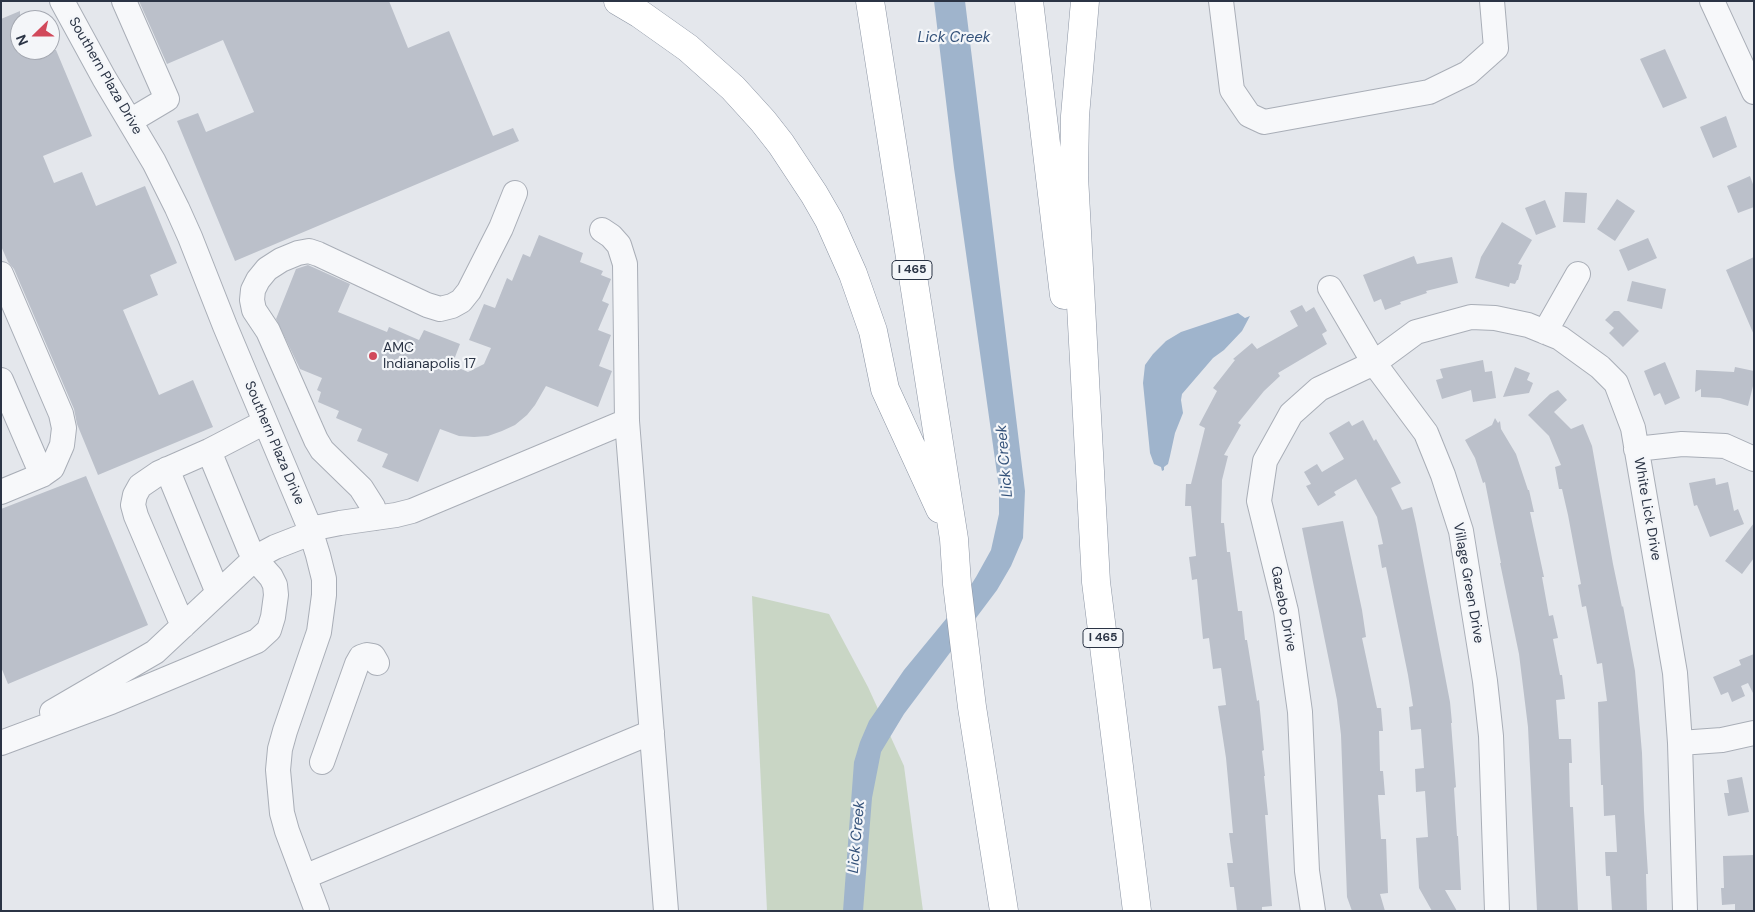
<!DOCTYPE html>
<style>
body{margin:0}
#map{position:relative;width:1755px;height:912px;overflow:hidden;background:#e4e7ec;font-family:"DM Sans",sans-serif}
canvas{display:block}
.frame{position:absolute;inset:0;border:2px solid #2b3445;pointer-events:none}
.north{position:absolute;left:10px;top:10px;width:50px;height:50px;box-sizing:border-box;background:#f4f6f9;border:1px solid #a4a8b1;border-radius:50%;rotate:248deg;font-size:14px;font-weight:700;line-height:20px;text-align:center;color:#2b3445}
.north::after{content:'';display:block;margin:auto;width:18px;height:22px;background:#d1495b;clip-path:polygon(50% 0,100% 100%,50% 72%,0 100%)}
</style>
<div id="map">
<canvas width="1755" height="912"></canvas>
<div class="frame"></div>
<div class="north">N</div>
</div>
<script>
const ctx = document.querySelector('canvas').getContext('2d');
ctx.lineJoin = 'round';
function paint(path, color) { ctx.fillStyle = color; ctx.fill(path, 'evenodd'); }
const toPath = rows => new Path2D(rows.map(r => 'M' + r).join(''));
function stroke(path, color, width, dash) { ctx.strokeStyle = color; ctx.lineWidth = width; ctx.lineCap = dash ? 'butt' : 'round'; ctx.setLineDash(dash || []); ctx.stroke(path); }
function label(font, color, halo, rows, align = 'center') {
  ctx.font = font + ' "DM Sans",sans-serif'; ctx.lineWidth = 4.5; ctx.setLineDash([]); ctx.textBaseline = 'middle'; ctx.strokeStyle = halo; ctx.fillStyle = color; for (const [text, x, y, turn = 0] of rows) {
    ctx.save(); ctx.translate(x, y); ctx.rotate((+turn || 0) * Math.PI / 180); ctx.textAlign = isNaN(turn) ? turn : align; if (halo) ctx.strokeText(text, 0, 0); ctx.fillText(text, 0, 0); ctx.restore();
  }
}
paint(toPath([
 [752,596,829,614,868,687,904,766,923,911,767,911]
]), '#c9d6c5');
paint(toPath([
 [934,1,965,1,1025,491,1023,538,1011,566,997,590,904,714,881,752,872,798,863,911,843,911,854,762,860,742,869,721,904,670,960,602,976,577,991,550,999,514,999,488,954,168],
 [1238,313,1245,318,1250,316,1242,331,1224,350,1213,358,1182,394,1181,400,1183,413,1175,433,1170,456,1168,464,1164,467,1164,470,1162,471,1161,467,1154,464,1150,453,1143,383,1145,365,1153,354,1166,341,1181,332]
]), '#9fb4cc');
paint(toPath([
 [139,1,389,1,408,48,449,31,493,136,513,128,519,141,235,261,177,121,198,113,206,132,254,112,223,40,167,64],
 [20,11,20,50,56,50,92,136,43,156,54,183,82,172,96,206,145,186,177,263,150,275,158,295,123,310,159,395,193,380,213,427,98,475,77,424,74,409,14,269,8,262,1,246,1,19],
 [1665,49,1687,98,1663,108,1640,59],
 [1726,116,1737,147,1713,158,1700,127],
 [1750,176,1754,187,1754,207,1738,213,1727,186],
 [1565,192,1587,193,1585,223,1563,222],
 [1617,199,1635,211,1615,241,1597,229],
 [1545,200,1556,227,1536,235,1525,208],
 [1502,222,1532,240,1518,264,1522,265,1518,280,1517,280,1515,284,1510,283,1509,287,1475,278,1481,257],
 [539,235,583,253,580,262,603,271,601,275,611,279,602,301,609,304,598,330,611,335,599,366,612,371,598,407,546,386,535,405,527,415,515,425,502,431,488,436,474,437,459,436,440,429,418,482,382,467,388,454,357,441,362,429,336,418,339,411,318,402,321,392,317,390,322,378,300,369,276,319,296,269,308,265,350,284,338,312,387,332,389,327,419,340,424,330,460,344,452,365,468,372,484,364,491,348,469,340,484,304,495,308,507,278,512,281,523,254,530,257],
 [1648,238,1657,258,1628,271,1619,250],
 [1414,256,1417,264,1452,257,1458,283,1426,291,1427,293,1400,302,1401,304,1385,310,1381,299,1374,302,1363,275],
 [1754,257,1754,335,1726,270],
 [1632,281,1666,289,1662,309,1627,301],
 [1302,305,1306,312,1314,307,1327,331,1322,334,1327,344,1278,373,1280,376,1264,391,1238,423,1241,425,1224,455,1228,456,1222,480,1221,523,1224,523,1227,552,1230,552,1238,611,1242,611,1245,640,1247,640,1257,701,1259,700,1264,750,1262,751,1265,776,1264,776,1268,815,1265,815,1272,906,1262,907,1262,911,1237,911,1234,887,1230,887,1227,863,1233,863,1229,833,1233,833,1226,758,1218,706,1226,705,1221,668,1213,669,1209,638,1203,639,1197,579,1192,580,1189,557,1196,556,1191,506,1185,506,1186,484,1191,484,1205,428,1199,425,1217,391,1213,388,1235,360,1233,359,1252,343,1257,349,1298,326,1290,311],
 [1614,311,1619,311,1639,331,1623,347,1609,333,1614,328,1605,320],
 [1483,360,1485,372,1492,371,1496,398,1473,402,1471,390,1442,399,1436,380,1443,378,1440,369],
 [1665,362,1680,398,1665,405,1660,393,1654,396,1644,371],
 [1515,367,1530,373,1527,380,1533,383,1529,393,1503,397],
 [1735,367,1754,371,1754,382,1748,406,1720,398,1701,397,1701,389,1695,392,1696,370,1734,372],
 [1558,390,1567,400,1554,412,1571,429,1583,424,1592,446,1613,564,1622,607,1623,606,1635,671,1642,753,1644,811,1648,874,1646,874,1647,911,1612,911,1610,876,1606,876,1605,852,1617,852,1615,815,1604,816,1603,785,1601,785,1598,702,1607,701,1602,663,1597,664,1586,606,1582,607,1578,585,1581,584,1568,515,1562,489,1559,489,1555,467,1561,465,1549,436,1528,415,1550,394],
 [1495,418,1498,423,1500,421,1501,429,1516,454,1528,490,1529,490,1534,512,1530,512,1544,577,1542,577,1549,616,1553,615,1558,638,1553,639,1560,675,1562,675,1565,699,1556,700,1559,739,1571,739,1572,763,1569,763,1570,807,1573,807,1578,911,1537,911,1528,727,1519,654,1500,563,1501,563,1485,482,1483,483,1475,458,1465,440,1492,425],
 [1363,420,1374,441,1376,439,1401,483,1391,488,1402,510,1412,507,1416,524,1450,702,1452,723,1451,723,1456,787,1454,788,1457,836,1458,836,1461,890,1445,890,1457,911,1432,911,1419,888,1416,838,1428,837,1425,791,1416,792,1415,769,1424,768,1421,729,1411,730,1409,707,1413,706,1408,675,1386,567,1382,568,1378,545,1383,544,1377,517,1356,479,1334,492,1336,495,1318,506,1306,486,1311,484,1304,472,1317,464,1322,472,1344,459,1329,433,1349,421,1352,426],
 [86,476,148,625,8,684,1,667,1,509],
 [1715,478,1716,485,1728,482,1734,511,1738,509,1744,524,1710,537,1697,505,1694,506,1689,483],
 [1343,521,1362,610,1366,637,1362,638,1377,708,1381,708,1383,731,1379,731,1380,771,1383,771,1385,795,1378,795,1381,839,1386,839,1388,893,1380,894,1385,911,1352,911,1347,897,1341,735,1337,700,1302,528],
 [1754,523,1754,558,1742,574,1725,561],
 [1754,654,1754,695,1748,683,1741,686,1745,696,1732,702,1728,692,1721,695,1713,677,1741,665,1739,660],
 [1742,777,1749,812,1728,816,1724,793,1729,793,1727,780],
 [1754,855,1754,911,1735,911,1735,904,1722,905,1721,888,1724,888,1723,856]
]), '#bbc0ca');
const minor = toPath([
 [62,1,104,78,154,162,177,208,190,237,225,326,309,526,318,555,324,579,324,595,319,632,285,731,280,749,278,770,282,813,287,831,317,911],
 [124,1,167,99,130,121],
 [1221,1,1232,90,1249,115,1264,122,1429,92,1468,73,1496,48,1492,1],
 [1712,1,1754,92],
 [602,230,611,236,619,245,625,264,627,421,666,911],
 [1,274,61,414,64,428,62,445,52,468,42,475,1,492],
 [1330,288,1374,363,1426,433,1443,475,1461,531,1485,681,1491,736,1497,911],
 [1545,332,1578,274],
 [1,380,42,475],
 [1636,449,1682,444,1725,446,1754,459],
 [167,469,218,593],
 [376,518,373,507,361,488,322,450,316,440,268,331,254,310,252,300,253,290,258,280,267,269,281,260,298,253,309,251,318,254,427,305,440,309,452,306,461,301,469,291,501,228,515,193],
 [310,529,340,523,396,515,412,511,627,421],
 [183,626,136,516,133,505,135,495,140,486,159,473,209,451,265,422],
 [52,712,155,652,249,564,260,555,275,547,311,533],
 [1,743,111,702,257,641,269,630,273,617,276,595,275,585,271,577,255,559,249,548,209,451],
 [1680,743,1722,740,1754,733],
 [322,762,357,664,361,657,367,655,373,656,377,663],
 [304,877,652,732],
 [1313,911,1307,871,1300,712,1286,611,1259,501,1265,461,1291,414,1319,389,1374,363,1416,332,1471,317,1495,318,1528,325,1560,338,1600,367,1616,383,1633,428,1675,673,1680,743,1685,911]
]);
const highway = toPath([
 [618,1,640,14,688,48,733,88,763,121,781,144,814,194,829,220,853,274,873,331,885,389,940,509],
 [870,1,954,539,957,584,972,707,1004,911],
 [1029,1,1064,295],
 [1085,1,1075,116,1074,176,1096,582,1137,911]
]);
stroke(minor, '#a9aeb7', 26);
stroke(highway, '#8b94a3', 29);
stroke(minor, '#f7f8fa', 24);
stroke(highway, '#fff', 28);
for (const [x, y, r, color] of [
 [373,356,5,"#d1495b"]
]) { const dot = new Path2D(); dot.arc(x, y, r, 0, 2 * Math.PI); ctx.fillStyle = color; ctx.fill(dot); stroke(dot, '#f4f6f9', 2); }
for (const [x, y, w] of [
 [912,270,40],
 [1103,638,40]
]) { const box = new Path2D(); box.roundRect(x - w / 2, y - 9.5, w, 19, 4); ctx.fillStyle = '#f4f6f9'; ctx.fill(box); stroke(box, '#2b3445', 1); }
label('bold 12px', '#2b3445', null, [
 ["I 465",912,270],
 ["I 465",1103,638]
]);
label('14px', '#2b3445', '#f4f6f9', [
 ["Southern Plaza Drive",105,76,60],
 ["Southern Plaza Drive",274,443,67],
 ["White Lick Drive",1647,509,80],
 ["Village Green Drive",1468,583,80],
 ["Gazebo Drive",1283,609,79]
]);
label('14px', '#2b3445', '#f4f6f9', [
 ["AMC",383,348],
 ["Indianapolis 17",383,364]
], 'left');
label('italic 15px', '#34527a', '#f4f6f9', [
 ["Lick Creek",954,38],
 ["Lick Creek",1005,461,-95],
 ["Lick Creek",857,837,-85]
]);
</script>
